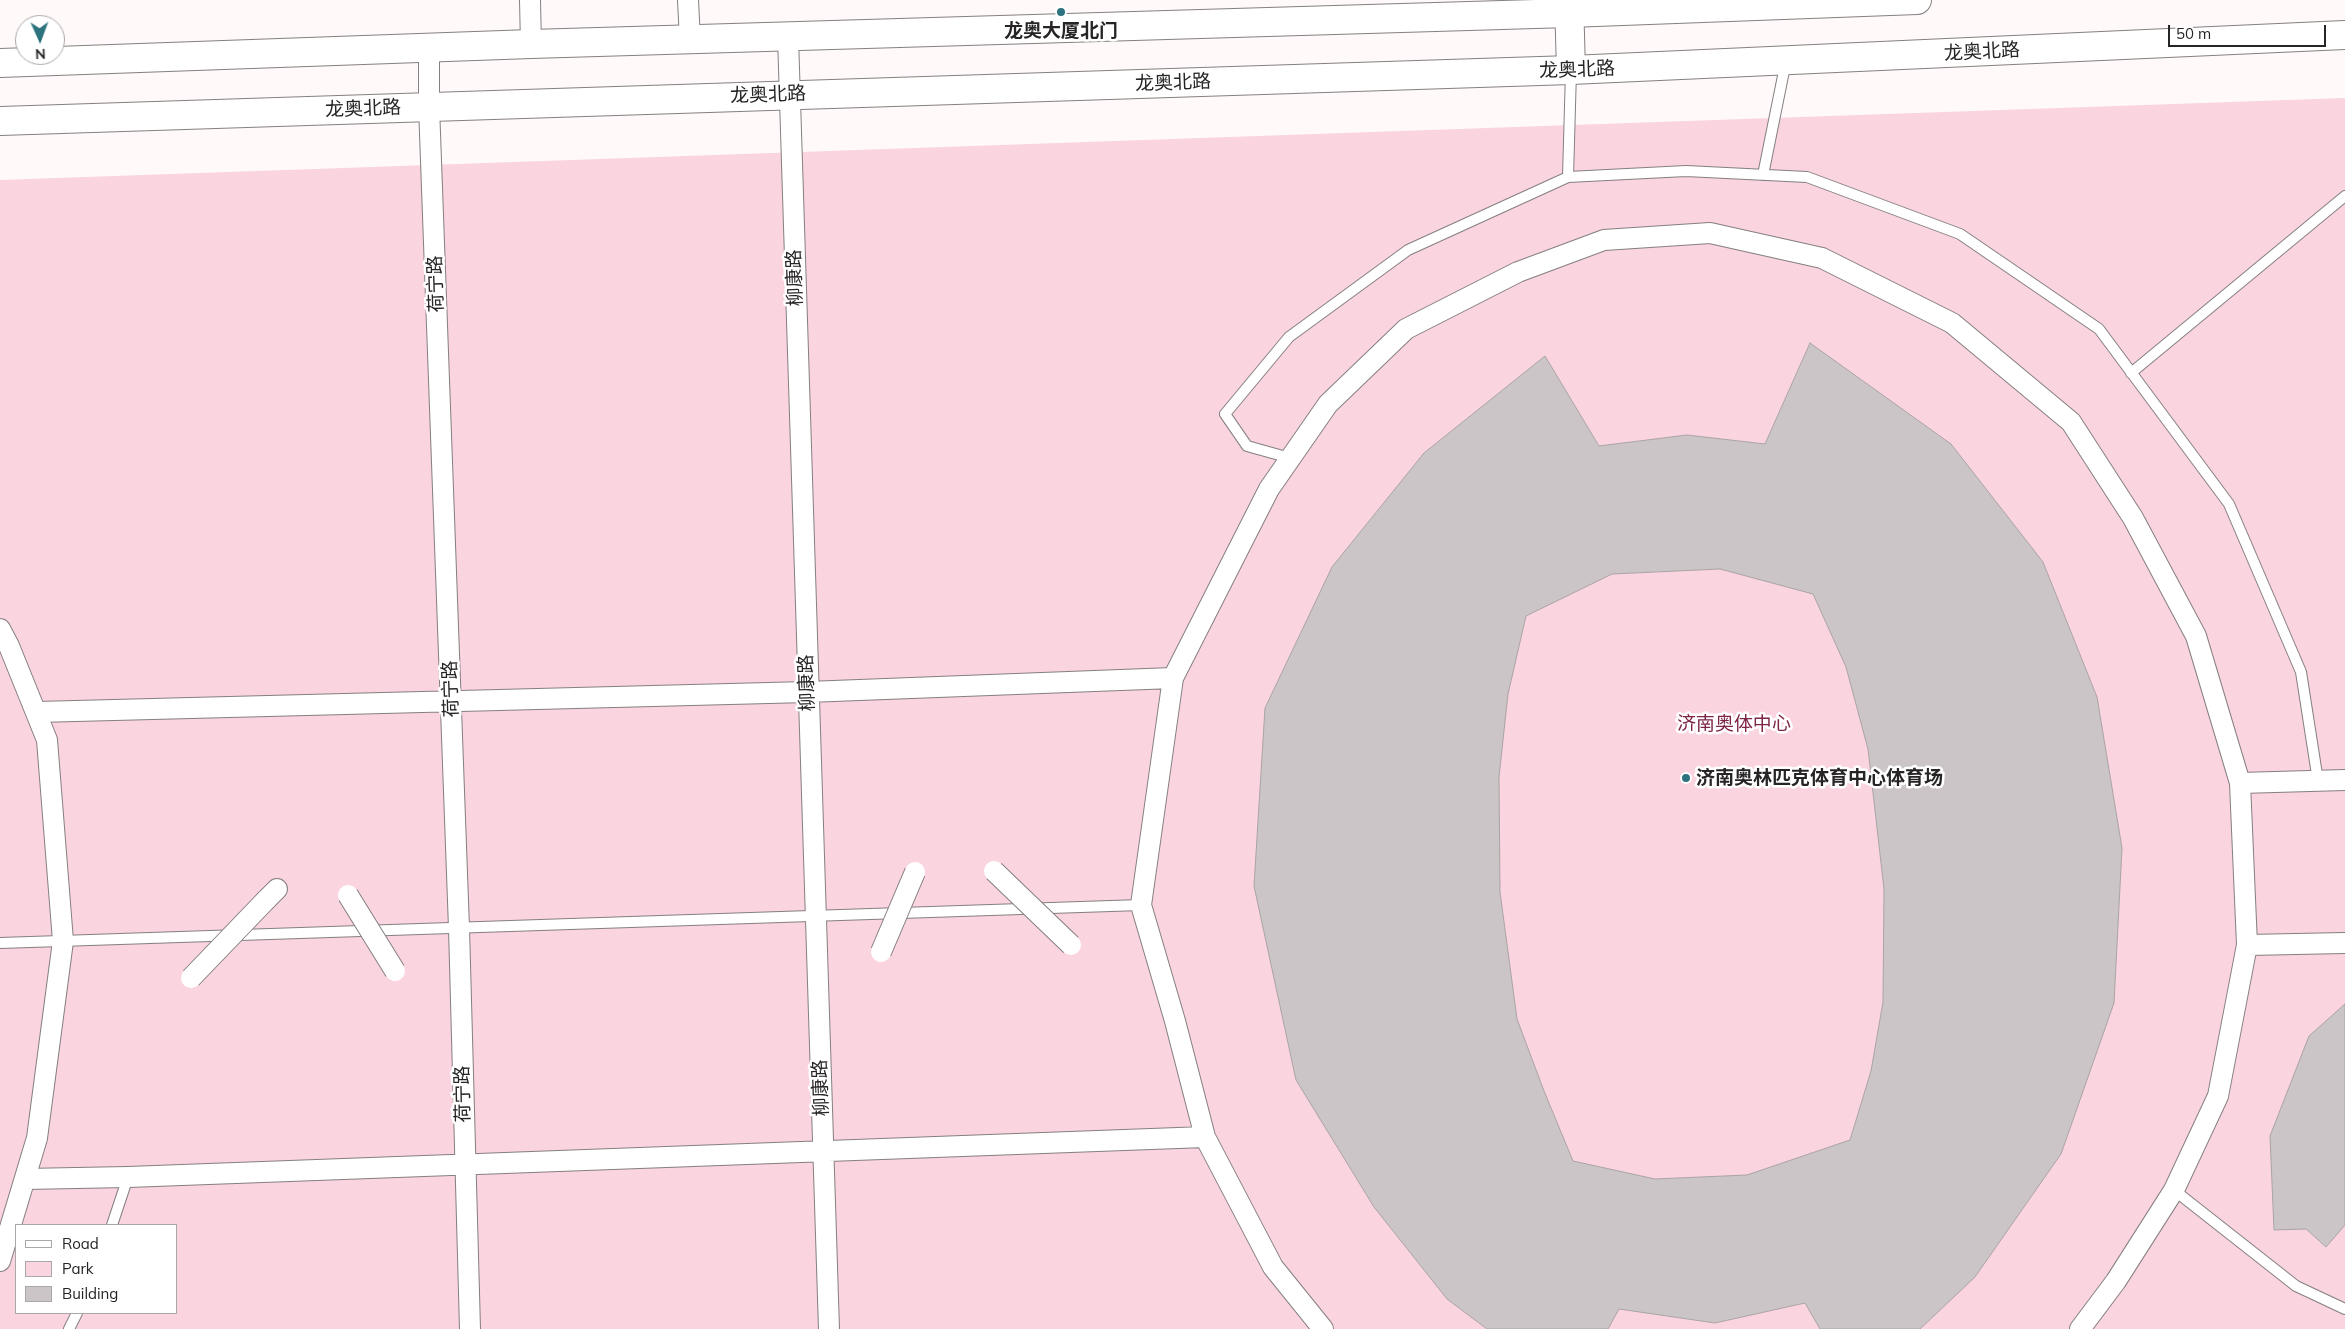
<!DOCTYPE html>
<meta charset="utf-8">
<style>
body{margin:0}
#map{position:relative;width:2345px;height:1329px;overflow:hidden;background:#fff9fa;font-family:Mulish,sans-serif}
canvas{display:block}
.legend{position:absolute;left:15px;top:1224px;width:162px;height:90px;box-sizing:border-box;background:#fff;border:1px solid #a9a7a8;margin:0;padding:6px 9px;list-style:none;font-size:15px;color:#272425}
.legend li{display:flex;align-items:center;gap:10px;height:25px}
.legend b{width:25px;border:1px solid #a9a7a8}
.north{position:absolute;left:15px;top:15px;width:50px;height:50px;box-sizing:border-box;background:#fff;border:1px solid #a9a7a8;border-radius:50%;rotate:178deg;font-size:14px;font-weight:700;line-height:20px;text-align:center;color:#272425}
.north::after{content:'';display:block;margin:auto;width:18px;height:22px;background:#2c737f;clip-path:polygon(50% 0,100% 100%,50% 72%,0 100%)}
.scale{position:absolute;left:2168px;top:25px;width:158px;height:22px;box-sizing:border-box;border:2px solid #272425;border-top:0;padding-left:6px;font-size:15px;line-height:18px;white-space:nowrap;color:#272425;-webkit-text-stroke:4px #fff;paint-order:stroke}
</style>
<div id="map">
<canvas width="2345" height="1329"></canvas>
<ul class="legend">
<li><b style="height:6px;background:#fff"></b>Road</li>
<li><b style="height:14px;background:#fad4de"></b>Park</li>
<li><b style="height:14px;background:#ccc5c7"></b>Building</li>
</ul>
<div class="north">N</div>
<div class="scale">50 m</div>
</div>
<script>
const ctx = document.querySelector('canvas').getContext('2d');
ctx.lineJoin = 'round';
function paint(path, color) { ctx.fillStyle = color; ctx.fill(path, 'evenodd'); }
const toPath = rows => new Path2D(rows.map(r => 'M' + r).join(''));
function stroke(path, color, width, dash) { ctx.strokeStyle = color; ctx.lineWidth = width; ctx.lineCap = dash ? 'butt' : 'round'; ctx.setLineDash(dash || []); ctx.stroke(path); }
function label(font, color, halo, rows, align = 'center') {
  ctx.font = font + ' Mulish,"Noto Sans SC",sans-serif'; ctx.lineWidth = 5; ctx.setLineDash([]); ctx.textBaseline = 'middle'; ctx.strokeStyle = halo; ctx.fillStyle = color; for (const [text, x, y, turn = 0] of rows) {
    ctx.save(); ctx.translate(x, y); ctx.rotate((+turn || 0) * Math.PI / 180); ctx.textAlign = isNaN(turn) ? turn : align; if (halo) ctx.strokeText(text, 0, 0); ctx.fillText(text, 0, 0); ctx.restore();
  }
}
paint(toPath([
 [2345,98,2345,1329,0,1329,0,180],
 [16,1225,176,1225,176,1313,16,1313]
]), '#fad4de');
const building = toPath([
 [1810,343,1951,444,2043,562,2097,697,2122,848,2114,1003,2061,1154,1975,1277,1920,1329,1820,1329,1805,1303,1715,1323,1619,1309,1608,1329,1487,1329,1447,1299,1374,1207,1296,1080,1254,886,1265,708,1332,567,1424,453,1545,356,1599,446,1687,435,1765,444,1810,343],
 [1720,569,1813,594,1846,667,1868,749,1884,889,1883,1002,1871,1071,1850,1140,1747,1175,1655,1179,1573,1161,1544,1091,1517,1019,1500,892,1499,777,1508,694,1526,616,1612,574,1720,569],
 [2345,1004,2345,1225,2326,1247,2306,1229,2274,1230,2270,1136,2309,1036,2345,1004]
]);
paint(building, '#ccc5c7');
stroke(building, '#aba4a6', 1);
const lane = toPath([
 [1763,175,1786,61],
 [1568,177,1571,71],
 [2131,373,2345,196],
 [1290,458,1247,446,1225,414,1289,337,1408,250,1568,177,1686,171,1807,177,1960,234,2099,329,2229,504,2301,672,2318,781],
 [0,943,1141,905],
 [2174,1190,2296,1286,2345,1309],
 [112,1225,128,1177],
 [69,1329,77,1313]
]);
const street = toPath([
 [530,0,531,44],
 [688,0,690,40],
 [788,37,829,1329],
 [429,49,429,106,459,928,470,1329],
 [0,629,9,646,47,740,63,941,37,1138,0,1261],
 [37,712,807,692,1173,678],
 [2240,783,2345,780],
 [266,900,277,889],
 [2247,945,2345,943],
 [25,1179,128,1177,1205,1137],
 [1323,1329,1273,1267,1205,1137,1175,1021,1141,905,1173,678,1269,489,1328,404,1406,329,1518,272,1604,240,1710,233,1822,258,1952,323,2071,422,2133,518,2196,636,2240,783,2247,945,2218,1096,2174,1190,2116,1281,2080,1329]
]);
const secondary = toPath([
 [1569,0,1571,70]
]);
const primary = toPath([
 [0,63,531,44,1569,13,1917,0],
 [0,121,1571,70,2345,35]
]);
stroke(lane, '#857f80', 12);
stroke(street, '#857f80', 22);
stroke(secondary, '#857f80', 30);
stroke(primary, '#857f80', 30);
stroke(lane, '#fff', 10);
stroke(street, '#fff', 20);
stroke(secondary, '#fff', 28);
stroke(primary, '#fff', 28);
const streetBridge = toPath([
 [994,871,1071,945],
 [348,895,395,971],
 [881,952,915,872],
 [191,978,266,900]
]);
stroke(streetBridge, '#857f80', 22, []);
stroke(streetBridge, '#fff', 20);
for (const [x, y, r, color] of [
 [1061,12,5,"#2c737f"],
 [1686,778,5,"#2c737f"]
]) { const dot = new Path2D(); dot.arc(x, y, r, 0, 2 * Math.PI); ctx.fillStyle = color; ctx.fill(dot); stroke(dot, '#fff', 2); }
label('bold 19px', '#272425', '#fff', [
 ["龙奥大厦北门",1061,31],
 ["济南奥林匹克体育中心体育场",1696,778,"left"]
]);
label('19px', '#272425', '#fff', [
 ["龙奥北路",1982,52,-3],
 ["龙奥北路",1577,70,-2],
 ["龙奥北路",1173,83,-2],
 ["龙奥北路",768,95,-2],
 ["龙奥北路",363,109,-2],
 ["柳康路",795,278,-92],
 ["荷宁路",436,284,-92],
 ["柳康路",807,683,-92],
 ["荷宁路",451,689,-92],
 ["柳康路",821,1088,-92],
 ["荷宁路",463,1094,-91]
]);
label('19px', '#7e2547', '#fff', [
 ["济南奥体中心",1734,724]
]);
</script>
